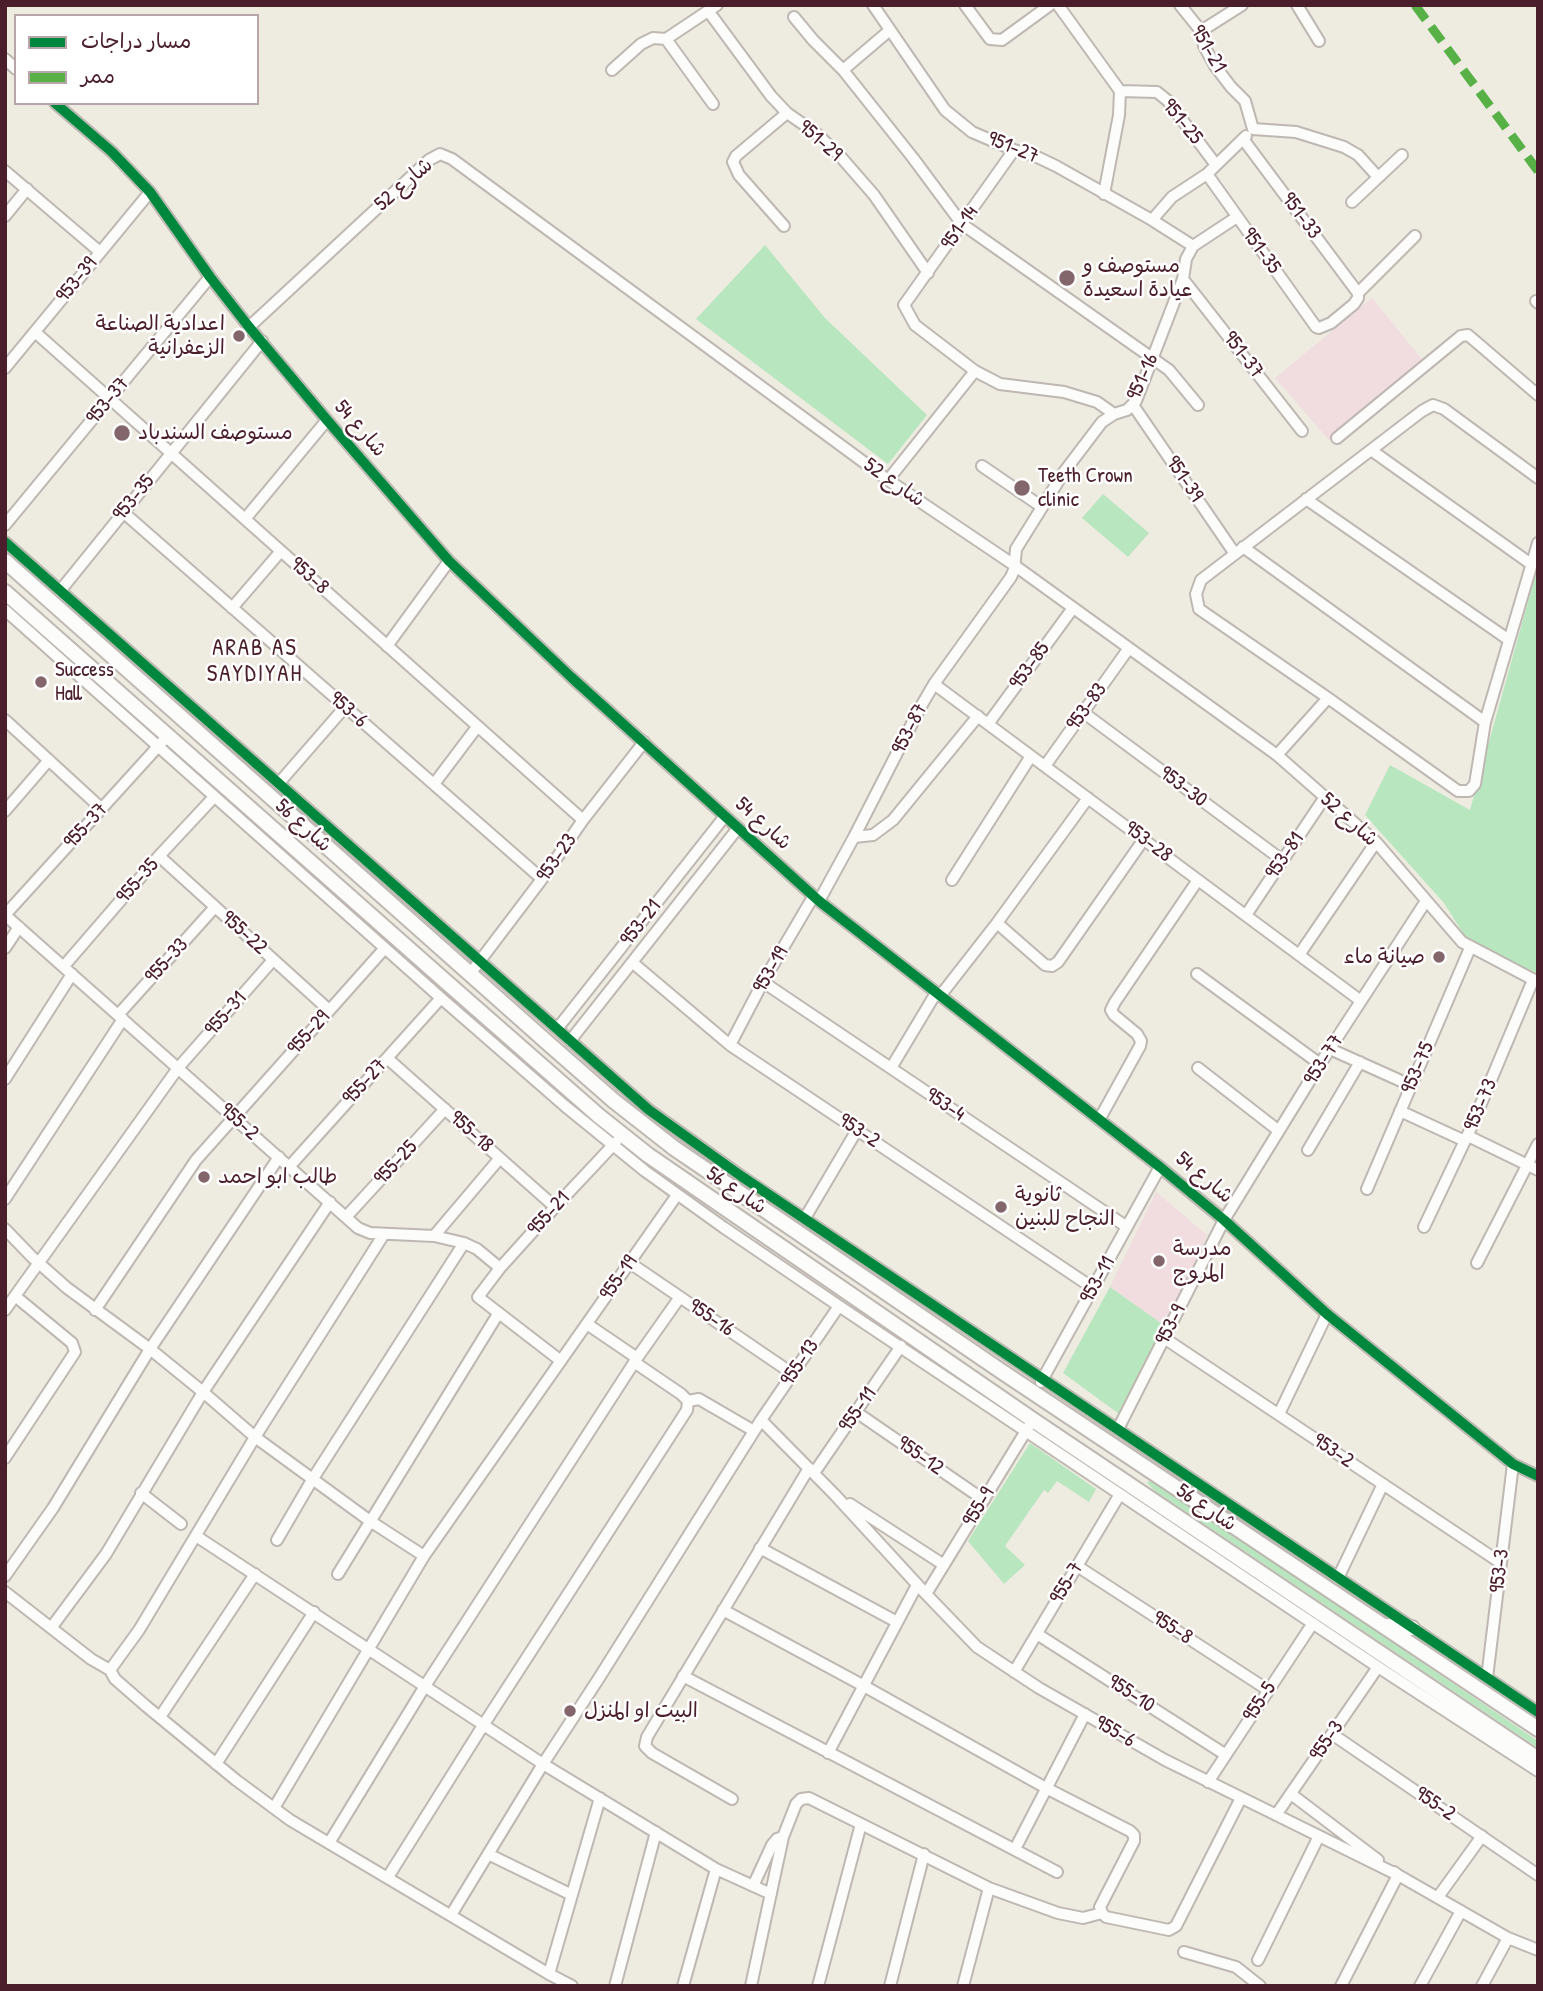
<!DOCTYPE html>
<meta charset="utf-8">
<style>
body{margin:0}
#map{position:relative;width:1543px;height:1991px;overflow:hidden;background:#eeebe1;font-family:"Patrick Hand","Playpen Sans Arabic",sans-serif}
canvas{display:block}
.frame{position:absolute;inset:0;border:7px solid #4a1f2b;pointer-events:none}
.legend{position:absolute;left:14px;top:14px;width:245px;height:91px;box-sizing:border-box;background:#fff;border:2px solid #b7a5aa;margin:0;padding:9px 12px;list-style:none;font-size:21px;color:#4a1f2b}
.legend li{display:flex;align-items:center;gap:14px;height:35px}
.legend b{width:35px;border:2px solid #b7a5aa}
</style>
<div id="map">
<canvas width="1543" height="1991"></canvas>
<div class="frame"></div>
<ul class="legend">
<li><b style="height:9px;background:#00873e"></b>مسار دراجات</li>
<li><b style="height:9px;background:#57b146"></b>ممر</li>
</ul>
</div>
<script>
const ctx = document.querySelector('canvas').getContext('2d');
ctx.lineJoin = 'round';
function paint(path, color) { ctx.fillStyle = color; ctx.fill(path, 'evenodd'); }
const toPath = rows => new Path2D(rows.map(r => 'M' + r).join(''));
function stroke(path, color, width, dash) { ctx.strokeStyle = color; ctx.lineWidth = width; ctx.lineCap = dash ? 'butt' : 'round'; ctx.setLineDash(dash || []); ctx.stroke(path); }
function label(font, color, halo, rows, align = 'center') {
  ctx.font = font + ' "Patrick Hand","Playpen Sans Arabic",sans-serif'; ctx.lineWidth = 5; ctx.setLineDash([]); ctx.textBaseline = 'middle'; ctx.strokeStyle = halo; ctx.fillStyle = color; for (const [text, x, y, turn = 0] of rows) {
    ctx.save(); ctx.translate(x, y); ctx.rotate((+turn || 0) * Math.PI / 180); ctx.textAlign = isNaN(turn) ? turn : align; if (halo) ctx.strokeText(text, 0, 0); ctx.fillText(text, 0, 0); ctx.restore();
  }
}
paint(toPath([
 [1372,298,1424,362,1329,440,1275,378],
 [1156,1192,1207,1235,1165,1326,1110,1287]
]), '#f1dce0');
paint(toPath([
 [765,245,825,318,927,415,888,464,696,319],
 [1103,494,1149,533,1128,557,1082,518],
 [1538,566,1538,974,1468,941,1444,903,1365,815,1390,765,1470,810],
 [1110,1287,1165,1326,1122,1416,1063,1373],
 [1030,1443,1096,1489,1089,1502,1057,1481,1048,1493,1044,1490,1005,1546,1025,1565,1004,1584,968,1541],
 [1149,1481,1159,1484,1538,1741,1538,1748,1155,1491,1147,1483]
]), '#b8e6bf');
const minor = toPath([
 [873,5,945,110,972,132,1014,150,1035,156,1056,166,1152,220,1193,246],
 [965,5,990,39,1002,40,1050,5],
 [1058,5,1120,91,1157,92,1168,101,1216,165],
 [1180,5,1201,31,1204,46,1215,66,1231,87,1245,101,1253,129],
 [1297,5,1319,41],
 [709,12,771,96,787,113,816,133,840,156,874,195,928,273],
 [794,17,813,40,843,70,913,158,962,224,1169,370,1198,405],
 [1201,31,1242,5],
 [666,39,713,104],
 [5,59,16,69],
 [612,70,641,44,653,38,666,39,717,5],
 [843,70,890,30],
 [55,103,112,152,150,192,210,277,249,327,327,420,449,561,571,677,819,901,1160,1167,1224,1220,1327,1314,1513,1464,1538,1476],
 [1253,129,1296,132,1344,147,1358,155,1378,177],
 [1243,139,1358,293],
 [1014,150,904,305,915,325,975,371,1000,384,1064,392,1097,402,1114,414],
 [5,171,100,252],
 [1207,174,1316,327,1319,328,1331,323,1354,304,1358,298,1358,293,1415,236],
 [1104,194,1119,115,1120,91],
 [1352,202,1402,155],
 [5,216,27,189],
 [1152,220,1172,197,1207,174,1246,136],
 [784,226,739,175,733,162,736,156,787,113],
 [1183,279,1302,431],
 [1536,301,1538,303],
 [249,327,429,160,440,154,452,159,888,480,1014,565,1277,755,1376,842,1462,942,1538,982],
 [35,332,583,820],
 [5,368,150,192],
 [1133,405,1235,554],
 [1337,438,1461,336,1468,335,1538,395],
 [1371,450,1531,564],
 [982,466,1042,507],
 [1538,478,1444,409,1433,405,1422,411,1201,580,1196,594,1199,609,1328,698,1458,791,1469,791,1475,784,1485,722,1538,543],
 [888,480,975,371],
 [1306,499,1509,640],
 [123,512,542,879],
 [245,519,327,420],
 [5,525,210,277],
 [5,542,649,1110,741,1176,1538,1712],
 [1243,547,1485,722],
 [60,591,262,341],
 [232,608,281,551],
 [5,610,441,998,565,1106,645,1171,723,1227,839,1306,1378,1667,1538,1771],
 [387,646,449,561],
 [934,684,1361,1001],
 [1084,713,1282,860],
 [5,720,102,809],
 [988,724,1073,608],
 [1277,755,1328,698],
 [1045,766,1129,648],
 [279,783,345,707],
 [434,784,477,727],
 [5,811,49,760],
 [854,837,873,835,893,820,978,716],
 [159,856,329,1010],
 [952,880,1031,756],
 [819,901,854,837,920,708,934,684,1011,577,1014,570,1016,549,1064,472,1102,422,1114,414,1127,410,1136,401,1183,279,1186,259,1193,246,1237,217],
 [5,915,358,1228,370,1233,434,1236,464,1243,477,1249,500,1268],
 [5,915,163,741],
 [1246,915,1325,797],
 [997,923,1045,965,1052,966,1058,962,1144,839],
 [5,948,19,927],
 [1299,955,1376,842],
 [633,963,730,1045,1093,1288],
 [64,966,159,856,214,797],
 [470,974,542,879,583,820,644,742],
 [1197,974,1320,1064],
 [763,982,1127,1227],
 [940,996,997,923,1088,798],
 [118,1015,215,907],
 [557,1029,725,816],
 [570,1041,738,828],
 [730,1045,763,982,813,897],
 [1330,1049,1410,1085],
 [387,1058,555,1207],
 [891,1068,936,993],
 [1198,1068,1279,1131],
 [5,1079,72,974],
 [1400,1111,1465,1141],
 [1099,1120,1140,1046,1141,1041,1137,1034,1114,1015,1111,1010,1115,1002,1198,880],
 [1468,1136,1538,1170],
 [1308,1150,1360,1062],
 [289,1167,441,998],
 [1367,1189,1470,948],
 [5,1199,123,1019],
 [346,1217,445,1109],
 [805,1218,857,1130],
 [1424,1227,1470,1130,1533,980],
 [5,1229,32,1257,67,1288,150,1349,203,1392,255,1437,370,1521,424,1556],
 [434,1236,500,1158],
 [630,1263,793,1374],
 [1477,1263,1538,1144],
 [5,1310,178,1068,273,960],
 [95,1310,196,1160,385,948],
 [587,1324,637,1358],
 [1164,1338,1501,1563],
 [561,1361,478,1297,500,1268,555,1207,616,1142],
 [634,1362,681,1394,688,1401],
 [1041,1382,1160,1167],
 [688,1401,699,1399,754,1431],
 [856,1412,984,1500],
 [1279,1414,1327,1314],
 [761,1420,835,1495,926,1594,977,1647,1039,1688,1165,1760,1398,1875,1508,1938,1538,1950],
 [1118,1429,1224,1220,1320,1064,1426,901],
 [5,1458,75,1352,72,1343,15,1296],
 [814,1473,901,1346],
 [141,1493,181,1524],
 [850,1504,944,1565],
 [196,1536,543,1764,716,1869,771,1894],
 [277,1540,312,1480,464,1243],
 [760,1548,897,1622],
 [1077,1566,1268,1690],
 [338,1574,498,1314],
 [5,1576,53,1508,150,1349,279,1157],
 [1338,1578,1383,1484],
 [5,1592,91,1659,110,1670,115,1679,146,1706,236,1780,290,1820,549,1974,572,1986],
 [926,1594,1029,1426],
 [723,1610,864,1686,1046,1788,1130,1831,1134,1835,1134,1841,1100,1907,1102,1913,1106,1917,1169,1930,1176,1926,1241,1798],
 [51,1628,106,1554,203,1392,330,1202],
 [1037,1634,1226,1755],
 [110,1670,139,1630,255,1437,384,1234],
 [1014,1672,1120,1494],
 [683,1676,1057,1872],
 [1487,1678,1513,1464],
 [160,1717,255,1574],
 [1332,1734,1538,1875],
 [828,1753,917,1585],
 [216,1764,314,1612],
 [1208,1782,1313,1623],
 [1291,1794,1378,1860],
 [732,1799,652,1753,645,1746,647,1737,809,1468],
 [274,1808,424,1556,677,1195],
 [1276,1815,1378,1667],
 [329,1843,425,1686,637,1358,680,1297],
 [1015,1849,1085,1714],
 [488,1854,572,1895],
 [388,1877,484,1724,687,1410,688,1401],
 [753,1886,772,1845,777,1839,783,1837],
 [1438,1897,1482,1836],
 [451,1915,543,1764,599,1678,761,1420,839,1306],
 [1184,1952,1236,1967,1260,1986],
 [1258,1960,1319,1836],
 [549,1974,600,1798],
 [615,1986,656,1832],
 [683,1986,716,1869],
 [751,1986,783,1837,796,1804,801,1799,809,1798,989,1888,1058,1913,1083,1918,1102,1913],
 [818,1986,861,1824],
 [890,1986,924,1854],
 [963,1986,989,1888],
 [1341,1986,1398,1875,1394,1872],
 [1420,1986,1461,1911],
 [1482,1986,1508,1938]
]);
const tertiary = toPath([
 [5,561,549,1044,614,1101,674,1148,1001,1371,1538,1729],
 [5,592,444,980,599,1116,648,1155,1033,1420,1538,1759],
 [1386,1626,1412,1628]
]);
stroke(minor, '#beb7b2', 14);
stroke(tertiary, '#beb7b2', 18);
stroke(minor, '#fcfcfa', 10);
stroke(tertiary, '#fcfcfa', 14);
stroke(toPath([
 [1415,5,1538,171]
]), '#57b146', 9, [18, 9]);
stroke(toPath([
 [55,103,112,152,150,192,210,277,249,327,327,420,449,561,571,677,819,901,1160,1167,1224,1220,1327,1314,1513,1464,1538,1476],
 [5,542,649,1110,741,1176,1538,1712]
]), '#00873e', 10);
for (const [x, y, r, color] of [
 [1067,278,9,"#83666b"],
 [239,336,7,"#83666b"],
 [122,433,9,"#83666b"],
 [1022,488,9,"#83666b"],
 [41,682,7,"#83666b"],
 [1439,957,7,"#83666b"],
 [204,1177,7,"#83666b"],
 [1001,1207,7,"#83666b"],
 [1159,1261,7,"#83666b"],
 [570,1711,7,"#83666b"]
]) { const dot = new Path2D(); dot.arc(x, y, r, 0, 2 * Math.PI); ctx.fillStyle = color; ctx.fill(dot); stroke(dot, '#fff', 2.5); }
label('21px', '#4a1f2b', '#fff', [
 ["951-21",1208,49,60],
 ["951-25",1182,122,51],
 ["951-29",820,141,41],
 ["951-27",1013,148,22],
 ["شارع 52",404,185,-41],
 ["951-33",1301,216,53],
 ["951-14",960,228,-55],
 ["951-35",1261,251,54],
 ["953-39",77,280,-51],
 ["951-37",1243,355,52],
 ["951-16",1143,377,-66],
 ["953-37",108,401,-51],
 ["شارع 54",360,429,49],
 ["951-39",1184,479,56],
 ["شارع 52",894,483,35],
 ["953-35",134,498,-51],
 ["953-8",309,576,42],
 ["953-85",1030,666,-54],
 ["953-83",1087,707,-54],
 ["953-6",348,710,41],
 ["953-87",910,729,-63],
 ["953-30",1183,787,37],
 ["شارع 52",1349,820,42],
 ["شارع 54",763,824,42],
 ["955-37",86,826,-48],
 ["شارع 56",303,826,42],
 ["953-28",1148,842,37],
 ["953-81",1285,856,-56],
 ["953-23",557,858,-55],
 ["955-35",138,881,-49],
 ["953-21",641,923,-52],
 ["955-22",244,933,42],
 ["955-33",167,961,-48],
 ["953-19",771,970,-60],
 ["955-31",226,1014,-49],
 ["955-29",309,1033,-48],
 ["953-77",1324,1060,-58],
 ["953-75",1418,1068,-67],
 ["955-27",365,1082,-48],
 ["953-4",945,1105,34],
 ["953-73",1481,1105,-67],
 ["955-2",239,1122,42],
 ["953-2",859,1131,33],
 ["955-18",471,1132,42],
 ["955-25",396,1163,-47],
 ["شارع 54",1204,1178,40],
 ["شارع 56",736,1191,34],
 ["955-21",549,1214,-48],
 ["955-19",619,1278,-55],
 ["953-11",1098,1280,-61],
 ["955-16",711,1318,34],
 ["953-9",1171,1325,-63],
 ["955-13",800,1363,-56],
 ["955-11",858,1410,-55],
 ["953-2",1333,1451,34],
 ["955-12",920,1456,35],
 ["955-9",979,1507,-59],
 ["شارع 56",1206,1508,34],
 ["953-3",1500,1571,-83],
 ["955-7",1067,1583,-59],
 ["955-8",1172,1628,33],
 ["955-10",1131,1694,33],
 ["955-5",1260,1702,-57],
 ["955-6",1115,1732,30],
 ["955-3",1327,1741,-56],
 ["955-2",1435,1804,34]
]);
label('21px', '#4a1f2b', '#fff', [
 ["مستوصف و",1083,266],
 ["عيادة اسعيدة",1083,290],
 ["اعدادية الصناعة",225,324,"right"],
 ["الزعفرانية",225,348,"right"],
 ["مستوصف السندباد",138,433],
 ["Teeth Crown",1038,476],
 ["clinic",1038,500],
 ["Success",55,670],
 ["Hall",55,694],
 ["صيانة ماء",1425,957,"right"],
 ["طالب ابو احمد",218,1177],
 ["ثانوية",1015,1195],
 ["النجاح للبنين",1015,1219],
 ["مدرسة",1173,1249],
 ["المروج",1173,1273],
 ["البيت او المنزل",584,1711]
], 'left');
ctx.letterSpacing = '2px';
label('23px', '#4a1f2b', '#fff', [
 ["ARAB AS",255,649],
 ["SAYDIYAH",255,675]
]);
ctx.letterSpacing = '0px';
</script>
